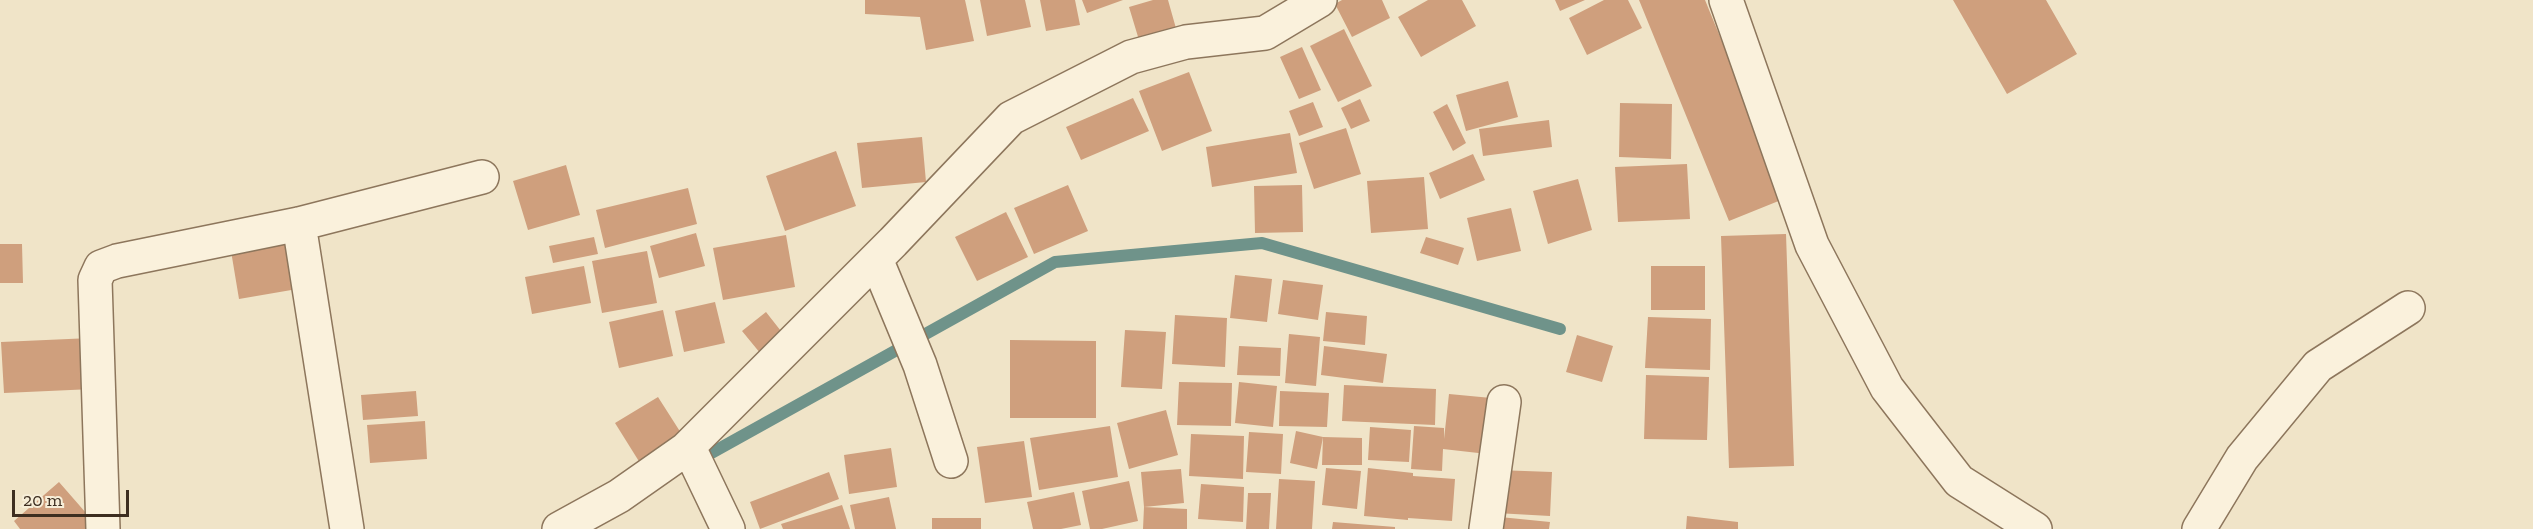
<!DOCTYPE html>
<style>
body{margin:0}
#map{position:relative;width:2533px;height:529px;overflow:hidden;background:#f0e4c8;font-family:"Zilla Slab",serif}
canvas{display:block}
.scale{position:absolute;left:12px;top:490px;width:117px;height:27px;box-sizing:border-box;border:3px solid #3d2e20;border-top:0;padding-left:8px;font-size:18px;line-height:21px;white-space:nowrap;color:#3d2e20;-webkit-text-stroke:4px #f7eed8;paint-order:stroke}
</style>
<div id="map">
<canvas width="2533" height="529"></canvas>
<div class="scale">20 m</div>
</div>
<script>
const ctx = document.querySelector('canvas').getContext('2d');
ctx.lineJoin = 'round';
const toPath = rows => new Path2D(rows.map(r => 'M' + r).join(''));
function stroke(path, color, width, dash) { ctx.strokeStyle = color; ctx.lineWidth = width; ctx.lineCap = dash ? 'butt' : 'round'; ctx.setLineDash(dash || []); ctx.stroke(path); }
function paint(path, color) { ctx.fillStyle = color; ctx.fill(path, 'evenodd'); }
stroke(toPath([
 [697,461,1055,262,1262,243,1560,329]
]), '#6f938a', 12);
paint(toPath([
 [865,0,965,0,974,41,926,50,920,17,865,14],
 [980,0,1025,0,1031,27,987,36],
 [1040,0,1075,0,1080,25,1046,31],
 [1082,0,1123,0,1087,13],
 [1153,0,1168,0,1179,39,1142,50,1129,7],
 [1342,0,1382,0,1390,18,1352,37,1335,4],
 [1428,0,1462,0,1476,26,1421,57,1398,17],
 [1555,0,1585,0,1560,11],
 [1604,0,1628,0,1642,28,1587,55,1569,18],
 [1639,0,1705,0,1786,198,1729,221],
 [1953,0,2046,0,2077,54,2007,94],
 [1344,29,1372,86,1338,102,1310,46],
 [1302,47,1321,90,1299,99,1280,57],
 [1189,72,1212,131,1162,151,1139,91],
 [1508,81,1518,117,1466,131,1456,95],
 [1133,98,1149,131,1081,160,1066,127],
 [1360,99,1370,121,1351,129,1341,108],
 [1313,102,1323,127,1299,136,1289,111],
 [1620,103,1672,104,1671,159,1619,157],
 [1447,104,1466,143,1453,151,1433,112],
 [1549,120,1552,147,1483,156,1479,129],
 [1346,128,1361,174,1314,189,1299,143],
 [1290,133,1297,173,1212,187,1206,147],
 [922,137,926,182,862,188,857,143],
 [836,151,856,206,785,231,766,176],
 [1473,154,1485,180,1440,199,1429,173],
 [1687,164,1690,219,1618,222,1615,167],
 [566,165,580,215,528,230,513,181],
 [1424,177,1428,229,1371,233,1367,181],
 [1578,179,1592,230,1548,244,1533,191],
 [1068,185,1088,231,1034,254,1014,208],
 [1302,185,1303,232,1255,233,1254,186],
 [688,188,697,224,605,248,596,210],
 [1511,208,1521,251,1477,261,1467,218],
 [1006,212,1028,257,977,281,955,237],
 [696,233,705,266,659,278,650,246],
 [293,234,303,288,239,299,230,245],
 [1786,234,1794,466,1729,468,1721,236],
 [786,235,795,287,723,300,713,248],
 [594,237,598,254,553,263,549,246],
 [1426,237,1464,248,1458,265,1420,253],
 [0,244,22,244,23,283,0,283],
 [647,251,657,303,602,313,592,261],
 [584,266,591,303,532,314,525,277],
 [1651,266,1705,266,1705,310,1651,310],
 [1235,275,1272,279,1267,322,1230,318],
 [1283,280,1323,285,1318,320,1278,314],
 [715,302,725,343,684,352,675,311],
 [663,310,673,356,619,368,609,322],
 [766,312,788,340,765,359,742,331],
 [1326,312,1367,316,1365,345,1323,341],
 [1175,315,1227,318,1225,367,1172,364],
 [1648,317,1711,319,1710,370,1645,368],
 [1125,330,1166,332,1162,389,1121,387],
 [1289,334,1320,337,1316,386,1285,383],
 [1577,335,1613,346,1602,382,1566,372],
 [91,338,93,389,4,393,1,342],
 [1010,340,1096,341,1096,418,1010,418],
 [1239,346,1281,348,1280,376,1237,375],
 [1324,346,1387,354,1383,383,1321,375],
 [1646,375,1709,377,1707,440,1644,439],
 [1179,382,1232,383,1231,426,1177,425],
 [1239,382,1277,386,1273,427,1235,423],
 [1344,385,1436,389,1435,425,1342,421],
 [416,391,418,416,363,420,361,395],
 [1280,391,1329,393,1327,427,1279,426],
 [1449,394,1502,399,1496,455,1443,449,1442,471,1411,469,1414,426,1444,428,1444,439],
 [658,397,688,444,645,471,615,423],
 [1166,410,1178,455,1129,469,1117,423],
 [425,421,427,459,370,463,367,425],
 [1110,426,1118,477,1039,490,1030,438],
 [1370,427,1411,430,1409,462,1368,460],
 [1296,431,1323,437,1362,438,1362,465,1322,465,1323,437,1317,469,1290,463],
 [1249,432,1283,434,1281,474,1246,472],
 [1191,434,1244,436,1243,479,1189,476],
 [1024,441,1032,497,985,503,977,447],
 [891,448,897,487,849,494,844,455],
 [1326,468,1361,471,1357,509,1322,505],
 [1368,468,1413,473,1413,476,1455,479,1452,521,1408,518,1408,520,1364,516],
 [1181,469,1184,503,1144,507,1141,472],
 [1497,470,1552,472,1550,516,1496,513],
 [829,472,839,499,760,529,750,502],
 [1279,479,1315,481,1312,529,1276,529],
 [1129,481,1138,521,1102,529,1090,529,1082,491],
 [59,482,100,529,20,529,14,521],
 [1201,484,1244,487,1243,522,1198,519],
 [1074,492,1081,525,1061,529,1033,529,1027,502],
 [1248,493,1271,493,1269,529,1246,529],
 [889,497,896,529,855,529,850,505],
 [842,505,850,529,783,529,781,524],
 [1144,507,1187,509,1187,529,1143,529],
 [1687,516,1738,522,1738,529,1686,529],
 [1500,517,1550,522,1549,529,1499,529],
 [932,518,981,518,981,529,932,529],
 [1333,522,1395,527,1395,529,1332,529]
]), '#cf9f7d');
const minor = toPath([
 [1726,0,1812,245,1887,388,1959,481,2035,529],
 [299,224,347,529],
 [876,259,920,365,951,461],
 [686,449,694,458,728,529],
 [103,529,95,280,101,267,117,261,299,224,482,177],
 [559,529,619,496,686,449,893,242,1011,118,1131,57,1186,42,1265,33,1320,0],
 [1486,529,1504,402],
 [2199,529,2242,458,2318,366,2408,308]
]);
stroke(minor, '#8d765c', 36);
stroke(minor, '#faf1dc', 33);
</script>
